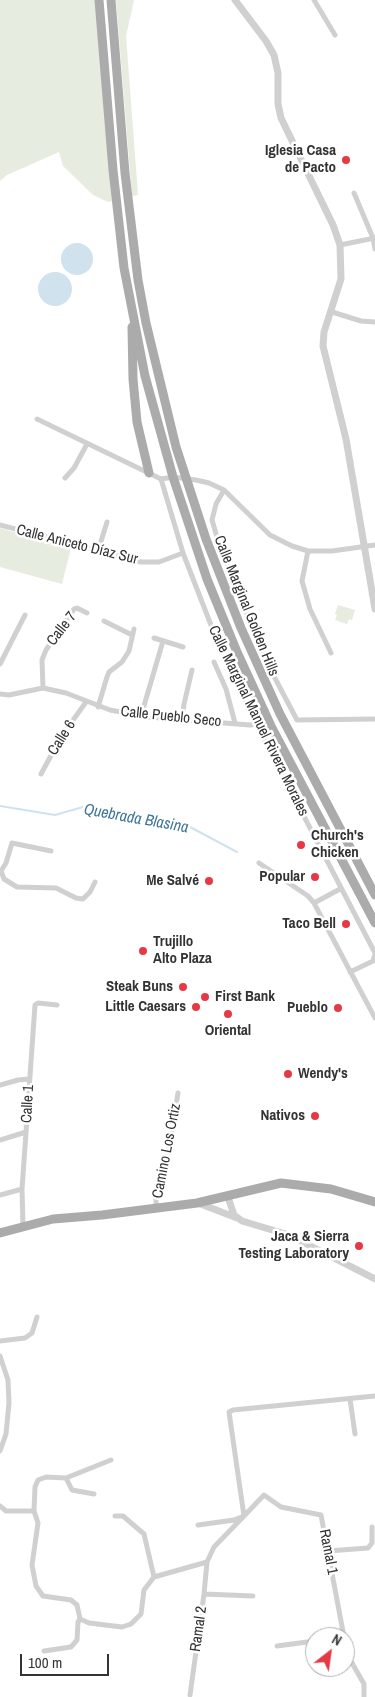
<!DOCTYPE html>
<meta charset="utf-8">
<style>
body{margin:0}
#map{position:relative;width:375px;height:1697px;overflow:hidden;background:#fff;font-family:"Archivo Narrow",sans-serif}
canvas{display:block}
.north{position:absolute;left:305px;top:1627px;width:50px;height:50px;box-sizing:border-box;background:#fff;border:1px solid #adadad;border-radius:50%;rotate:30deg;font-size:14px;font-weight:700;line-height:20px;text-align:center;color:#333}
.north::after{content:'';display:block;margin:auto;width:18px;height:22px;background:#e63946;clip-path:polygon(50% 0,100% 100%,50% 72%,0 100%)}
.scale{position:absolute;left:20px;top:1654px;width:89px;height:22px;box-sizing:border-box;border:2px solid #333;border-top:0;padding-left:6px;font-size:15px;line-height:18px;white-space:nowrap;color:#333;-webkit-text-stroke:4px #fff;paint-order:stroke}
</style>
<div id="map">
<canvas width="375" height="1697"></canvas>
<div class="north">N</div>
<div class="scale">100 m</div>
</div>
<script>
const ctx = document.querySelector('canvas').getContext('2d');
ctx.lineJoin = 'round';
function paint(path, color) { ctx.fillStyle = color; ctx.fill(path, 'evenodd'); }
const toPath = rows => new Path2D(rows.map(r => 'M' + r).join(''));
function stroke(path, color, width, dash) { ctx.strokeStyle = color; ctx.lineWidth = width; ctx.lineCap = dash ? 'butt' : 'round'; ctx.setLineDash(dash || []); ctx.stroke(path); }
function label(font, color, halo, rows, align = 'center') {
  ctx.font = font + ' "Archivo Narrow",sans-serif'; ctx.lineWidth = 5; ctx.setLineDash([]); ctx.textBaseline = 'middle'; ctx.strokeStyle = halo; ctx.fillStyle = color; for (const [text, x, y, turn = 0] of rows) {
    ctx.save(); ctx.translate(x, y); ctx.rotate((+turn || 0) * Math.PI / 180); ctx.textAlign = isNaN(turn) ? turn : align; if (halo) ctx.strokeText(text, 0, 0); ctx.fillText(text, 0, 0); ctx.restore();
  }
}
paint(toPath([
 [0,0,95,0,112,201,108,202,93,195,63,166,59,152,7,175,0,181],
 [116,0,134,0,126,36,138,195,132,196],
 [0,528,71,548,62,584,0,567],
 [338,605,355,610,352,620,349,619,347,624,335,620,337,615,335,614]
]), '#e6ecdf');
paint(toPath([
 '61 259a16 16 0 1 1 32 0a16 16 0 1 1-32 0Z',
 '38 289a17 17 0 1 1 34 0a17 17 0 1 1-34 0Z'
]), '#cfe2ee');
stroke(toPath([
 [0,806,55,815,83,807,190,827,237,852]
]), '#cfe2ee', 2);
stroke(toPath([
 [314,0,335,35],
 [354,193,373,238,375,249],
 [340,245,375,238],
 [332,312,361,321,375,322],
 [37,419,161,479,173,477,196,480,209,483,224,490,270,535,292,546,308,551,332,551,375,545],
 [65,478,74,468,87,444],
 [161,479,183,553,216,638,256,724,375,953],
 [224,490,216,504,212,520,219,544,267,663,297,720,375,719],
 [0,525,141,562,159,562,183,553],
 [98,551,107,522],
 [308,551,302,581,310,609,331,653],
 [104,621,132,635],
 [154,638,183,647],
 [214,662,226,689,235,723],
 [0,664,25,615],
 [43,688,42,660,46,650,74,609,77,608,87,613],
 [0,694,9,695,43,688,66,693,110,710,148,717,250,725,256,724],
 [98,707,107,677,109,672,122,662,129,651,134,629],
 [141,716,163,641],
 [182,719,184,704,192,670],
 [41,774,61,737,86,702],
 [259,863,308,896,314,903,375,1018],
 [1,871,4,879,17,887,56,888,76,898,83,899,90,892,95,882],
 [1,871,6,863,12,843,51,851],
 [314,903,340,889],
 [350,972,373,961,375,954],
 [0,1085,18,1080,29,1079],
 [0,1140,26,1132],
 [0,1195,22,1189],
 [156,1208,156,1200,169,1147,178,1093],
 [23,1227,22,1189,35,1005,38,1003,57,1005],
 [0,1341,25,1338,32,1333,37,1317],
 [0,1356,8,1380,9,1403,6,1434,0,1451],
 [350,1399,355,1434],
 [111,1460,66,1478,46,1477,38,1480,35,1487,34,1511,38,1523,32,1565,36,1586,43,1596,71,1600,77,1605,80,1619,89,1623,122,1627,131,1624,141,1614,144,1590,154,1577,207,1562,214,1547,244,1516,229,1412,233,1410,375,1396],
 [66,1478,72,1490,94,1494],
 [0,1506,6,1511,34,1511],
 [115,1516,123,1516,144,1534,154,1577],
 [198,1525,234,1520,244,1516,264,1495,281,1507,321,1515,344,1637],
 [328,1551,368,1548,372,1543,372,1527],
 [204,1594,253,1596],
 [345,1641,348,1656,364,1684,364,1697],
 [277,1646,315,1641],
 [44,1651,71,1647,77,1640,78,1622,80,1619],
 [190,1695,204,1594,207,1562]
]), '#d0d0d0', 5);
stroke(toPath([
 [235,0,266,41,274,55,278,73,278,104,281,118,333,225,340,245,341,279,324,332,323,346,346,439,375,609],
 [228,1197,234,1215,242,1221,289,1235,375,1279],
 [198,1203,237,1218]
]), '#d0d0d0', 7);
stroke(toPath([
 [99,0,113,170,124,268,145,376,173,477,207,579,237,652,271,726,375,923],
 [111,0,125,173,138,280,146,323,176,447,206,539,241,628,280,714,375,895],
 [132,327,133,379,137,422,149,473],
 [0,1233,53,1219,102,1215,197,1203,281,1183,331,1189,375,1202]
]), '#ababab', 9);
for (const [x, y, r, color] of [
 [346,160,5,"#e63946"],
 [301,845,5,"#e63946"],
 [315,877,5,"#e63946"],
 [209,881,5,"#e63946"],
 [346,924,5,"#e63946"],
 [143,951,5,"#e63946"],
 [183,987,5,"#e63946"],
 [205,997,5,"#e63946"],
 [196,1007,5,"#e63946"],
 [338,1008,5,"#e63946"],
 [228,1014,5,"#e63946"],
 [288,1074,5,"#e63946"],
 [315,1116,5,"#e63946"],
 [359,1246,5,"#e63946"]
]) { const dot = new Path2D(); dot.arc(x, y, r, 0, 2 * Math.PI); ctx.fillStyle = color; ctx.fill(dot); stroke(dot, '#fff', 2); }
label('bold 15px', '#333', '#fff', [
 ["Iglesia Casa",336,151],
 ["de Pacto",336,168],
 ["Church's",311,836,"left"],
 ["Chicken",311,853,"left"],
 ["Popular",305,877],
 ["Me Salvé",199,881],
 ["Taco Bell",336,924],
 ["Trujillo",153,942,"left"],
 ["Alto Plaza",153,959,"left"],
 ["Steak Buns",173,987],
 ["First Bank",215,997,"left"],
 ["Little Caesars",186,1007],
 ["Pueblo",328,1008],
 ["Oriental",228,1031,"center"],
 ["Wendy's",298,1074,"left"],
 ["Nativos",305,1116],
 ["Jaca & Sierra",349,1237],
 ["Testing Laboratory",349,1254]
], 'right');
label('15px', '#333', '#fff', [
 ["Calle Aniceto Díaz Sur",77,545,14],
 ["Calle Marginal Golden Hills",246,606,68],
 ["Calle 7",62,629,-52],
 ["Calle Pueblo Seco",171,717,6],
 ["Calle Marginal Manuel Rivera Morales",258,721,64],
 ["Calle 6",62,738,-58],
 ["Calle 1",28,1104,-87],
 ["Camino Los Ortiz",167,1151,-79],
 ["Ramal 1",328,1552,79],
 ["Ramal 2",199,1629,-82]
]);
label('italic 16px', '#3f7597', '#fff', [
 ["Quebrada Blasina",136,819,10]
]);
</script>
